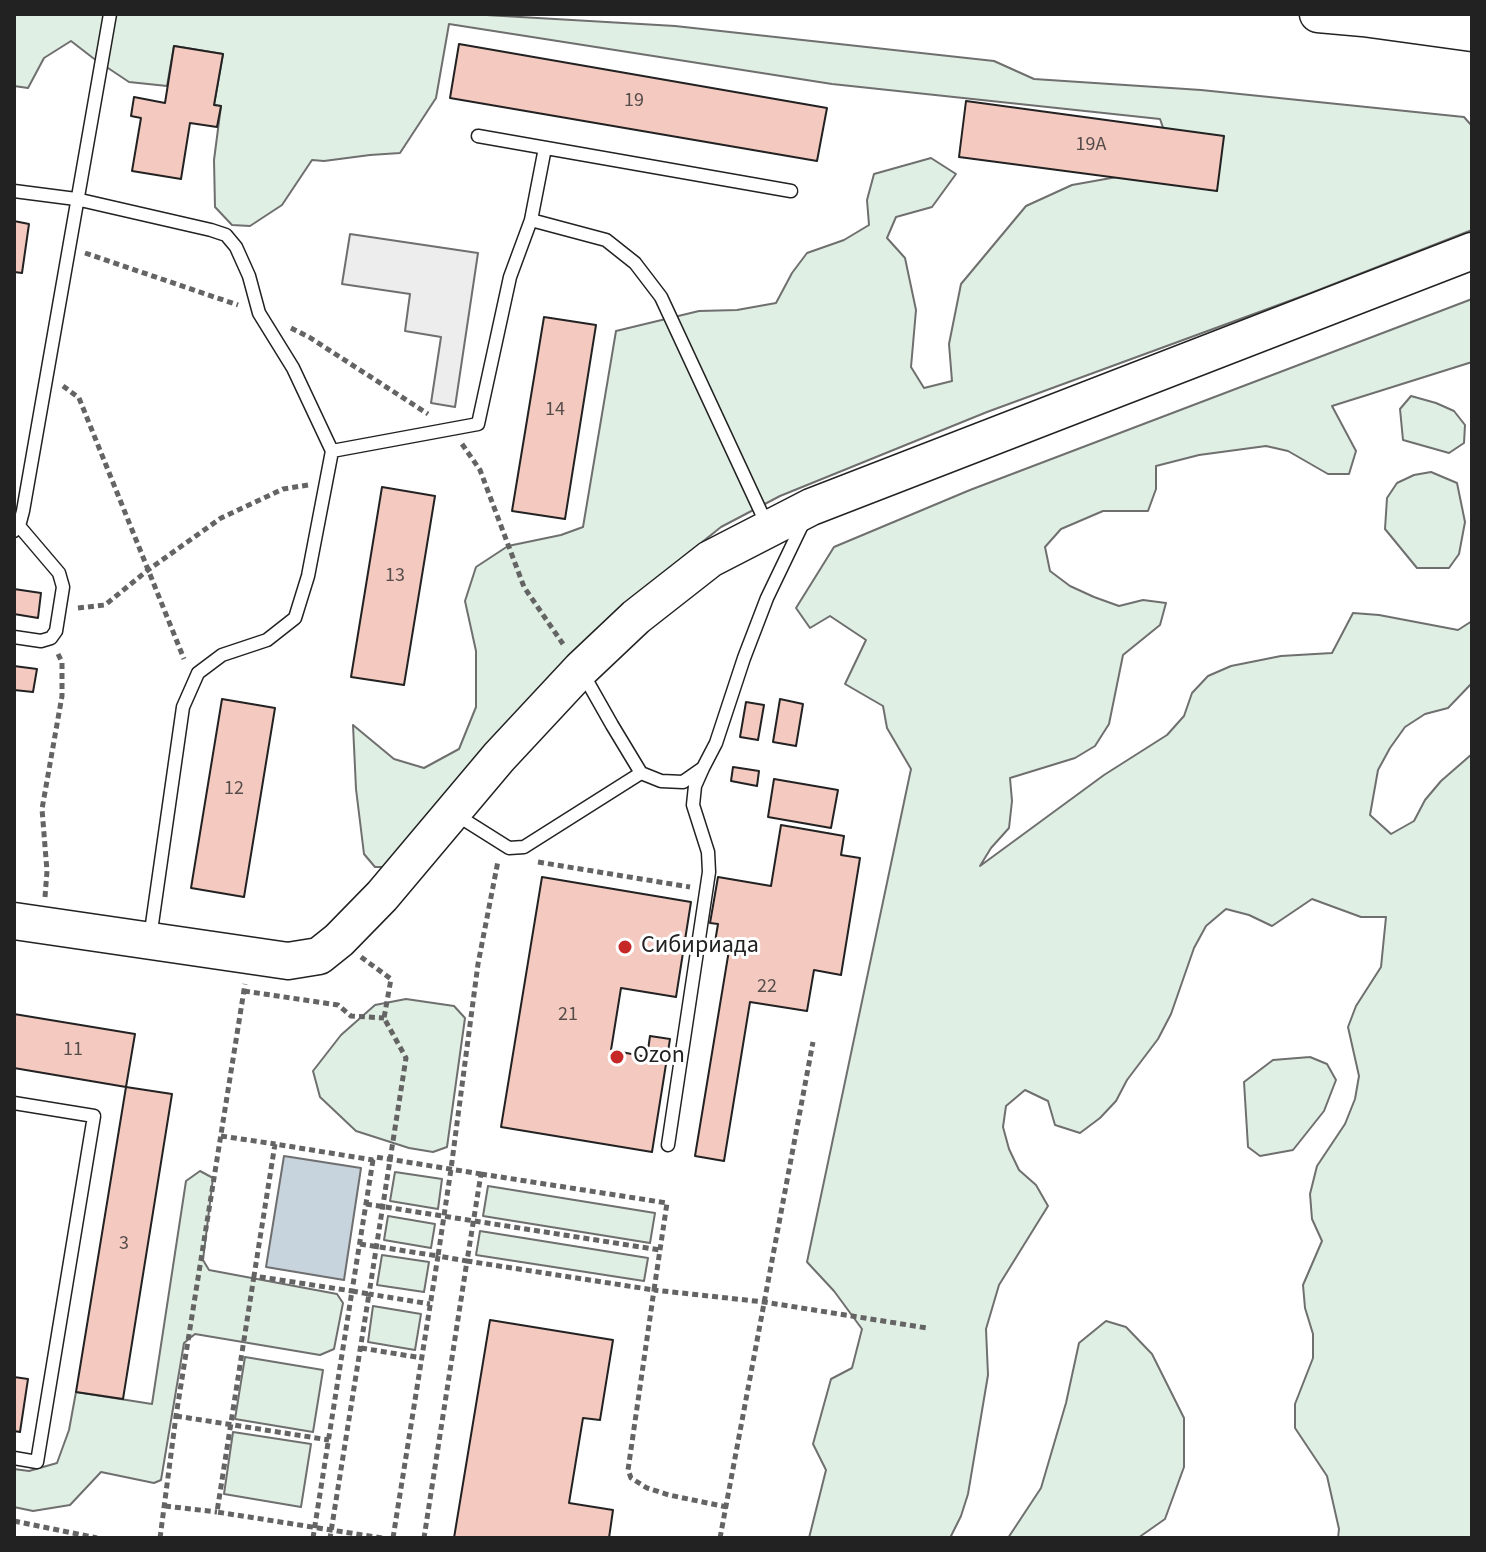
<!DOCTYPE html>
<meta charset="utf-8">
<style>
body{margin:0}
#map{position:relative;width:1486px;height:1552px;overflow:hidden;background:#fff;font-family:"Source Sans 3",sans-serif}
canvas{display:block}
.frame{position:absolute;inset:0;border:16px solid #222;pointer-events:none}
</style>
<div id="map">
<canvas width="1486" height="1552"></canvas>
<div class="frame"></div>
</div>
<script>
const ctx = document.querySelector('canvas').getContext('2d');
ctx.lineJoin = 'round';
function paint(path, color) { ctx.fillStyle = color; ctx.fill(path, 'evenodd'); }
const toPath = rows => new Path2D(rows.map(r => 'M' + r).join(''));
function stroke(path, color, width, dash) { ctx.strokeStyle = color; ctx.lineWidth = width; ctx.lineCap = dash ? 'butt' : 'round'; ctx.setLineDash(dash || []); ctx.stroke(path); }
function label(font, color, halo, rows, align = 'center') {
  ctx.font = font + ' "Source Sans 3",sans-serif'; ctx.lineWidth = 6; ctx.setLineDash([]); ctx.textBaseline = 'middle'; ctx.strokeStyle = halo; ctx.fillStyle = color; for (const [text, x, y, turn = 0] of rows) {
    ctx.save(); ctx.translate(x, y); ctx.rotate((+turn || 0) * Math.PI / 180); ctx.textAlign = isNaN(turn) ? turn : align; if (halo) ctx.strokeText(text, 0, 0); ctx.fillText(text, 0, 0); ctx.restore();
  }
}
const green = toPath([
 [14,14,469,14,675,26,994,61,1034,79,1201,90,1464,117,1472,126,1472,230,1311,293,987,412,780,496,721,527,631,599,386,867,375,867,364,854,356,789,353,725,394,759,424,768,459,749,476,707,476,651,465,601,476,567,508,546,561,535,583,527,616,331,699,311,737,310,776,303,792,273,807,253,844,240,869,225,867,200,874,174,931,158,956,174,932,207,896,217,887,238,905,258,916,310,911,367,924,388,952,381,949,344,961,284,1026,206,1072,185,1139,173,1168,142,1160,119,832,84,449,24,436,98,400,153,370,155,324,161,312,160,282,205,250,226,232,225,215,207,214,160,221,106,214,105,223,54,174,46,167,86,129,82,93,58,71,41,44,58,28,88,14,86,14,14],
 [1472,299,1472,362,1332,406,1356,451,1349,474,1328,474,1288,451,1266,446,1199,455,1156,466,1156,489,1148,511,1103,511,1061,529,1045,547,1050,571,1070,586,1094,597,1119,606,1143,600,1166,603,1160,625,1123,655,1109,724,1095,746,1075,758,1010,778,1012,801,1009,828,991,848,980,866,1104,775,1167,735,1184,716,1192,693,1208,676,1231,666,1281,656,1332,653,1353,613,1379,615,1458,630,1472,621,1472,683,1448,708,1425,714,1405,727,1390,748,1378,770,1370,815,1391,834,1414,821,1425,800,1441,781,1472,754,1472,1538,1338,1538,1339,1529,1327,1476,1295,1428,1295,1404,1313,1358,1313,1334,1305,1308,1303,1285,1322,1241,1312,1219,1310,1194,1317,1166,1345,1124,1355,1099,1359,1076,1348,1027,1356,1006,1381,967,1386,917,1361,917,1312,899,1272,926,1249,915,1226,909,1206,926,1194,948,1171,1014,1158,1039,1127,1080,1116,1101,1100,1118,1080,1133,1055,1125,1048,1101,1025,1090,1006,1106,1003,1127,1009,1149,1019,1170,1036,1185,1048,1206,999,1285,986,1329,988,1375,968,1494,961,1516,950,1538,809,1538,826,1470,813,1444,831,1379,852,1368,862,1329,834,1291,807,1262,911,769,887,728,883,706,845,684,866,640,830,616,810,628,796,608,834,547,970,490,1472,299],
 [1411,396,1436,403,1454,411,1465,425,1464,443,1449,453,1403,440,1400,409,1411,396],
 [1431,472,1457,483,1465,522,1459,554,1449,568,1417,568,1385,529,1387,498,1397,483,1414,475,1431,472],
 [406,999,454,1006,465,1018,447,1147,433,1152,409,1148,356,1131,320,1097,313,1071,341,1035,375,1005,406,999],
 [1310,1057,1327,1064,1336,1080,1324,1111,1293,1150,1260,1156,1248,1147,1244,1082,1273,1060,1310,1057],
 [200,1171,213,1178,203,1260,209,1270,337,1294,343,1303,334,1349,320,1355,195,1334,184,1343,161,1480,154,1483,101,1472,70,1505,33,1511,14,1507,14,1469,29,1471,57,1463,69,1430,76,1392,152,1404,186,1181,200,1171],
 [395,1172,442,1179,438,1209,390,1201,395,1172],
 [488,1186,655,1213,650,1243,483,1216,488,1186],
 [388,1216,435,1224,431,1248,384,1240,388,1216],
 [480,1231,648,1258,644,1281,476,1255,480,1231],
 [382,1255,429,1262,424,1292,377,1285,382,1255],
 [373,1306,421,1314,415,1350,368,1342,373,1306],
 [1106,1321,1126,1327,1152,1354,1184,1418,1184,1467,1165,1519,1138,1538,1008,1538,1041,1488,1066,1403,1079,1343,1106,1321],
 [245,1357,323,1370,313,1432,235,1419,245,1357],
 [233,1432,311,1444,301,1507,224,1494,233,1432]
]);
paint(green, '#e0efe3');
stroke(green, '#6f6f6f', 2);
const parking = toPath([
 [350,234,478,253,455,407,431,403,441,337,405,331,410,294,342,284,350,234]
]);
paint(parking, '#ededed');
stroke(parking, '#6f6f6f', 2);
const water = toPath([
 [284,1156,361,1168,344,1280,266,1267,284,1156]
]);
paint(water, '#c7d3dd');
stroke(water, '#6f6f6f', 2);
const building = toPath([
 [459,44,827,108,817,161,450,98,459,44],
 [174,46,223,54,214,105,221,106,217,127,190,123,181,179,132,171,141,118,131,116,134,97,165,103,174,46],
 [966,101,1224,136,1217,191,959,157,966,101],
 [14,221,29,224,22,273,14,272,14,221],
 [544,317,596,325,565,519,512,511,544,317],
 [382,487,435,496,404,685,351,677,382,487],
 [14,589,41,593,38,618,14,614,14,589],
 [14,666,37,669,33,692,14,690,14,666],
 [222,699,275,708,244,897,191,888,222,699],
 [780,699,803,704,796,746,773,742,780,699],
 [746,702,764,705,758,740,740,737,746,702],
 [733,767,759,771,757,786,731,781,733,767],
 [774,779,838,790,831,828,768,817,774,779],
 [781,825,844,836,841,855,860,858,841,975,814,970,807,1011,750,1002,724,1161,695,1156,730,944,715,942,718,924,710,923,718,877,771,886,781,825],
 [542,877,691,902,676,997,621,988,611,1050,647,1057,650,1036,670,1039,652,1152,501,1127,542,877],
 [14,1014,135,1034,126,1087,14,1068,14,1014],
 [126,1087,172,1094,123,1399,76,1392,126,1087],
 [490,1320,613,1340,600,1420,583,1418,569,1503,613,1510,609,1538,454,1538,490,1320],
 [14,1377,28,1379,20,1432,14,1431,14,1377]
]);
paint(building, '#f3c9c0');
stroke(building, '#222', 2);
const lane = toPath([
 [478,136,791,191],
 [14,191,76,199,211,230,226,235,236,247,249,276,259,313,293,368,332,451],
 [531,220,606,240,635,263,661,297,767,525],
 [14,531,19,526,23,511,110,14],
 [14,637,41,641,51,638,56,631,63,587,59,573,19,526],
 [582,672,612,725,641,773,661,781,683,782,703,768,716,743,744,658,767,598,803,523],
 [455,814,509,848,524,847,641,773],
 [150,938,183,707,198,673,222,655,267,640,295,618,308,576,332,451,478,424,510,277,531,220,545,148],
 [14,1103,94,1116,37,1462,14,1458],
 [668,1145,709,872,708,852,693,805,695,786,703,768]
]);
const secondary = toPath([
 [1318,14,1363,18,1472,33],
 [14,921,288,961,319,956,339,940,382,896,499,757,581,669,636,617,710,559,811,507,1472,251]
]);
stroke(lane, '#222', 15);
stroke(secondary, '#222', 39);
stroke(toPath([
 [85,253,238,305],
 [291,328,309,337,428,414],
 [63,386,79,398,184,659],
 [462,444,480,470,524,587,563,644],
 [78,608,105,605,148,570,221,518,283,489,308,485],
 [538,862,690,887],
 [45,897,47,871,42,809,62,696,62,662,58,654],
 [361,957,391,979,384,1018,406,1058,369,1294,430,1304],
 [244,991,338,1005,351,1016,384,1018],
 [221,1136,275,1144],
 [373,1160,352,1291,254,1276,275,1144,373,1160,376,1157,481,1174],
 [481,1174,667,1203,654,1290,467,1261,481,1174],
 [366,1204,660,1250],
 [360,1244,438,1256,451,1169,478,964,498,861],
 [254,1276,217,1512,382,1538],
 [361,1348,422,1358],
 [176,1416,329,1440],
 [165,1506,217,1512],
 [727,1507,669,1495,647,1488,631,1478,628,1470,654,1290,764,1302,927,1328],
 [14,1521,97,1538],
 [160,1538,176,1416,245,984],
 [313,1538,352,1291,369,1294,330,1538],
 [393,1538,438,1256,467,1261,424,1538],
 [720,1538,813,1042]
]), '#646464', 5, [6, 4]);
stroke(lane, '#fff', 12);
stroke(secondary, '#fff', 36);
for (const [x, y, r, color] of [
 [625,947,8,"#c62828"],
 [617,1057,8,"#c62828"]
]) { const dot = new Path2D(); dot.arc(x, y, r, 0, 2 * Math.PI); ctx.fillStyle = color; ctx.fill(dot); stroke(dot, '#fff', 3); }
label('20px', '#564c4a', null, [
 ["19",634,102],
 ["19А",1091,146],
 ["14",555,411],
 ["13",395,577],
 ["12",234,790],
 ["22",767,988],
 ["21",568,1016],
 ["11",73,1051],
 ["3",124,1245]
]);
label('24px', '#222', '#fff', [
 ["Сибириада",641,947],
 ["Ozon",633,1057]
], 'left');
</script>
